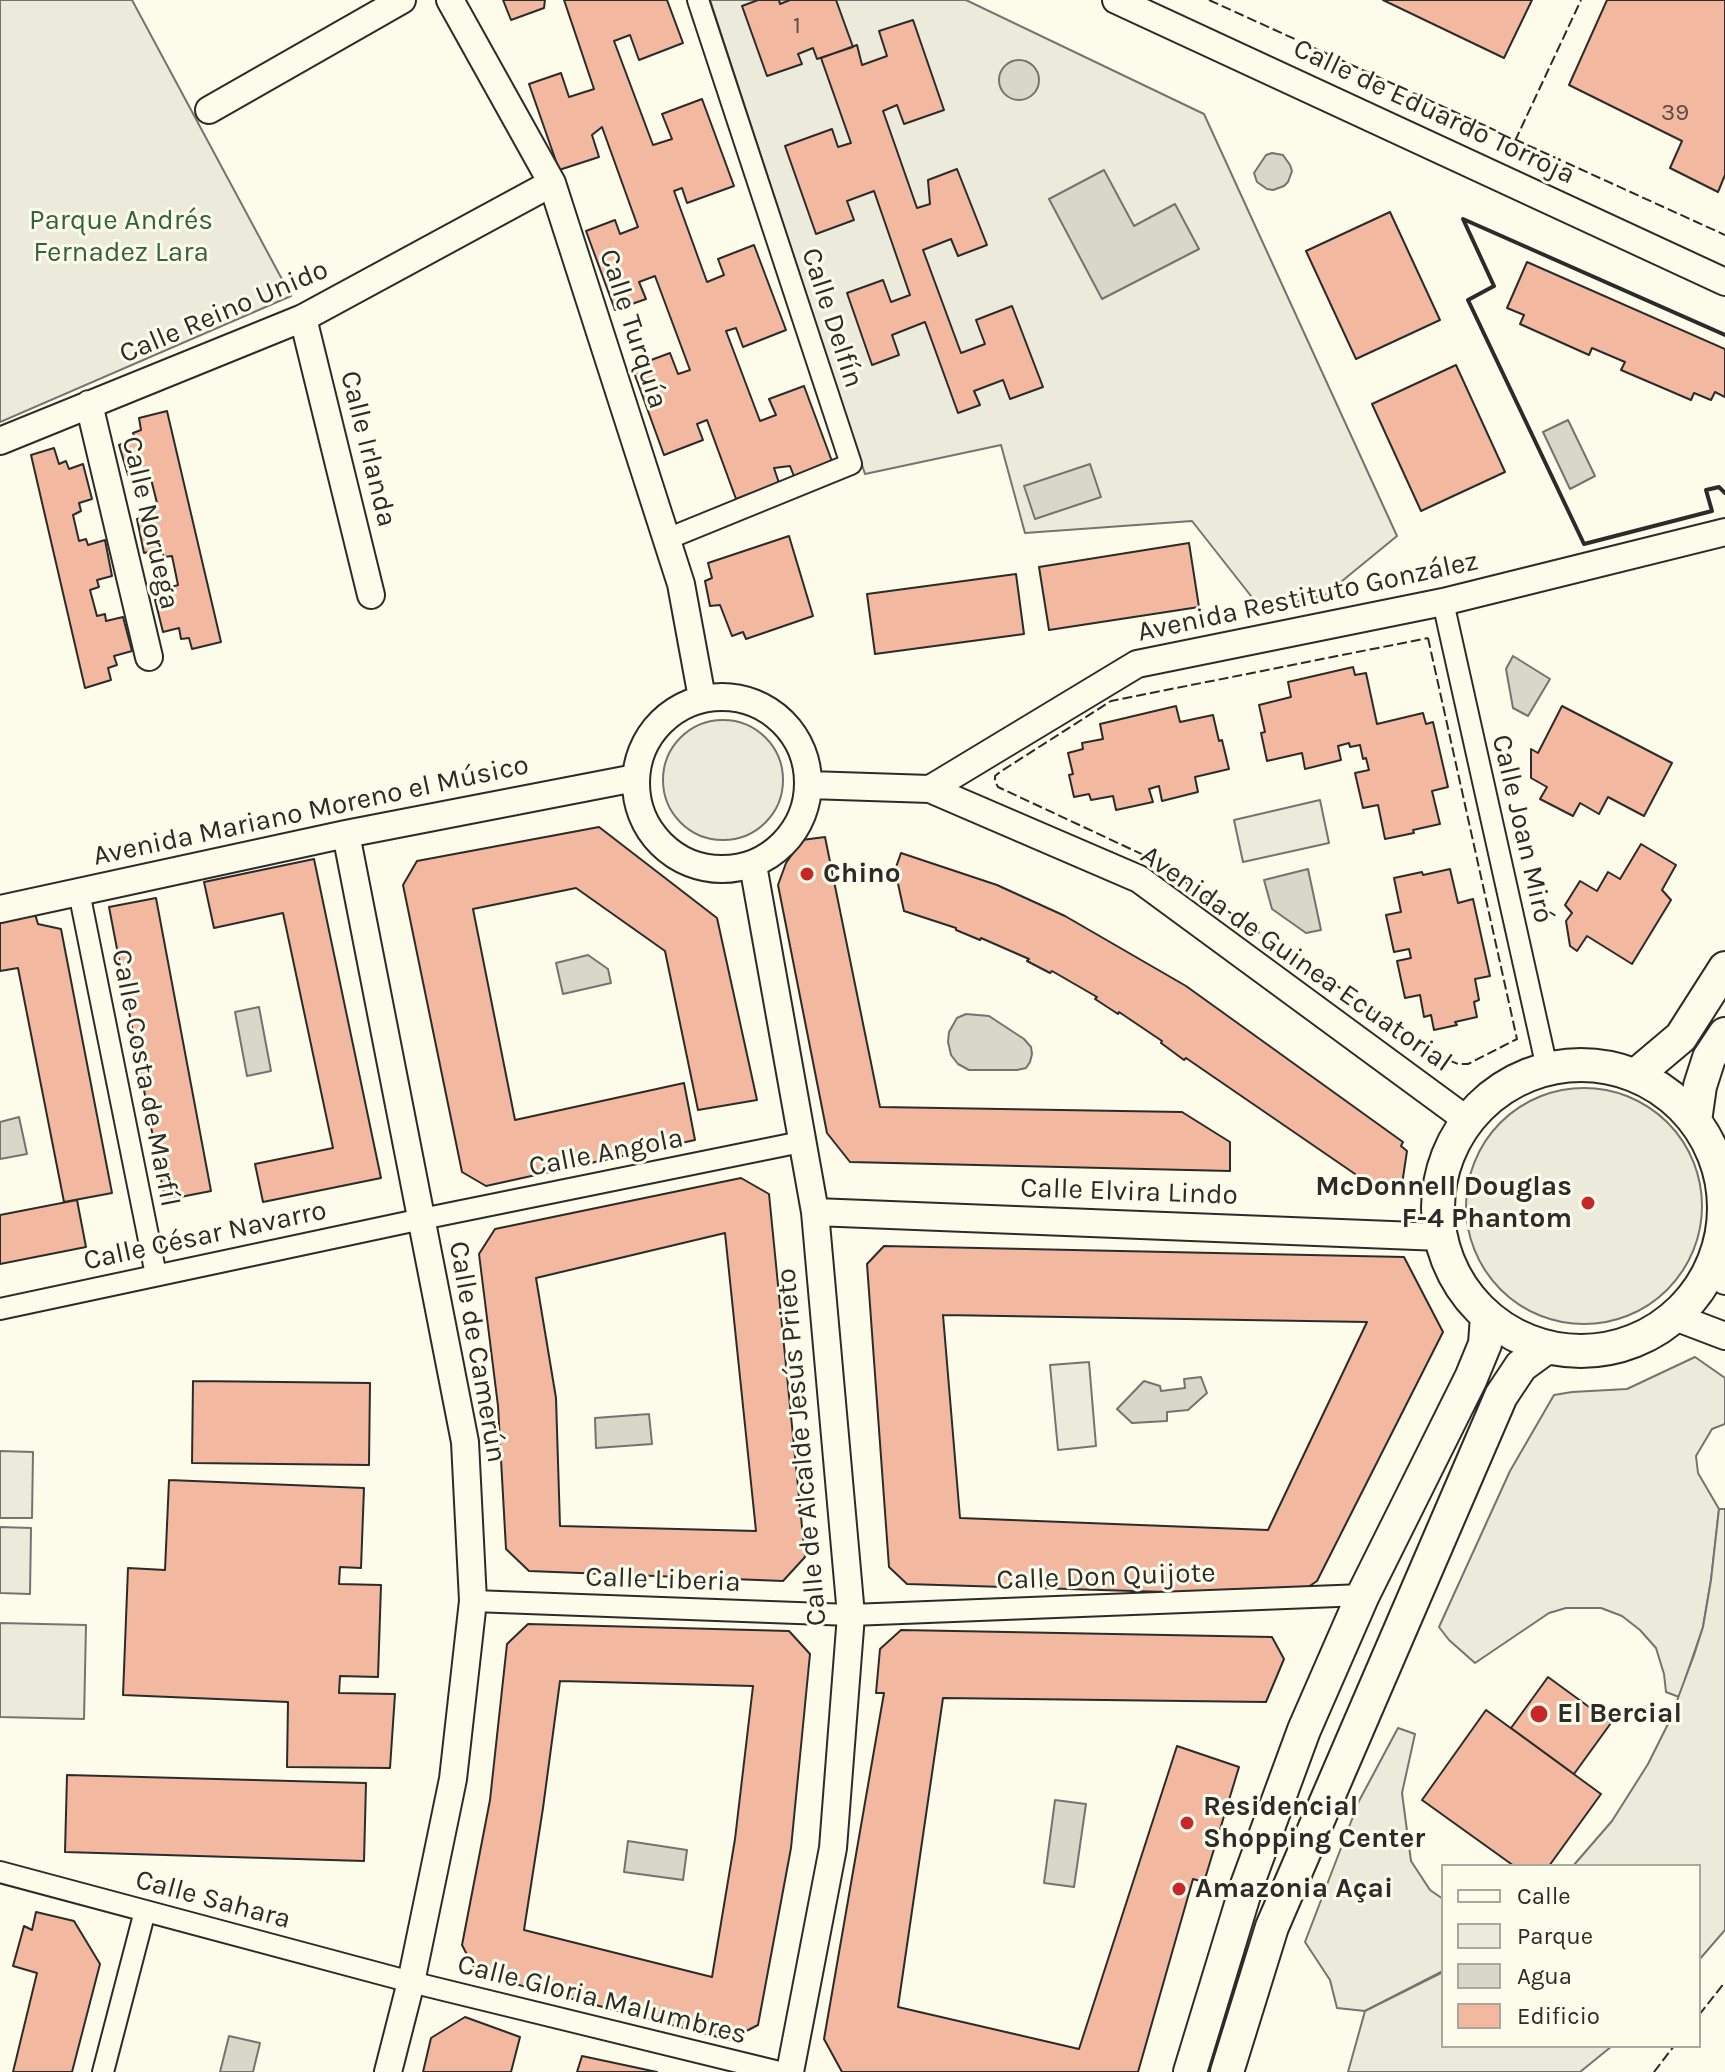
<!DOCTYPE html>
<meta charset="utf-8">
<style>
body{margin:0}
#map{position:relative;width:1725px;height:2072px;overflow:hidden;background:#fdfbea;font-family:Karla,sans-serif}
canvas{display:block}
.legend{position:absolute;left:1441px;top:1864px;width:260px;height:184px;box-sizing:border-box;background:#fdfbea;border:2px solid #a9a89e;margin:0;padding:10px 14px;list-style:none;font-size:24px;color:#2b2b2b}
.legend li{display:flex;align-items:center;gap:16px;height:40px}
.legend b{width:40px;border:2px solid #a9a89e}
</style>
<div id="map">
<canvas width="1725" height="2072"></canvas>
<ul class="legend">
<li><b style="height:10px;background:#fdfbea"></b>Calle</li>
<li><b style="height:22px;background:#ecebdb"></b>Parque</li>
<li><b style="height:22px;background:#d8d7c9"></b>Agua</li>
<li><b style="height:22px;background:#f2b8a0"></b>Edificio</li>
</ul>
</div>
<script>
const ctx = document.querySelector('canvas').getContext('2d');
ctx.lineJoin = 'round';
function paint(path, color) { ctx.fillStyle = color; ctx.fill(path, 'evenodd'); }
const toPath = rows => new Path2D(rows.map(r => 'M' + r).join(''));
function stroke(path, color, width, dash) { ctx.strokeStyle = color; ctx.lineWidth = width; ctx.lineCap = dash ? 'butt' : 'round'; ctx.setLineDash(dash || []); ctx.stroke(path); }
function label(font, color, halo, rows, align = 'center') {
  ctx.font = font + ' Karla,sans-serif'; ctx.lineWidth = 6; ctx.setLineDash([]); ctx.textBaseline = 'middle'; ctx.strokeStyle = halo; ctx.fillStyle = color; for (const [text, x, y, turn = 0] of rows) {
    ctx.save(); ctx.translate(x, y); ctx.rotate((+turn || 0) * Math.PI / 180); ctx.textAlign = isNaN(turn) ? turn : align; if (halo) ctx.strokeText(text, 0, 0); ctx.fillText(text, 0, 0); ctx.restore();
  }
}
const green = toPath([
 [0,0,132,0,291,296,0,422,0,0],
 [710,0,966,0,1204,114,1397,536,1325,595,1262,610,1192,521,1025,533,1001,445,865,474,710,0],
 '663 780a60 60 0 1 1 120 0a60 60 0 1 1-120 0Z',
 [1320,800,1329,843,1243,862,1234,820,1320,800],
 '1466 1206a118 118 0 1 1 236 0a118 118 0 1 1-236 0Z',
 [1695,1357,1725,1378,1725,1424,1712,1429,1696,1456,1698,1473,1719,1509,1711,1580,1703,1627,1679,1697,1666,1692,1664,1674,1656,1648,1640,1630,1622,1616,1601,1608,1566,1608,1549,1613,1475,1663,1449,1640,1439,1627,1510,1471,1554,1395,1572,1392,1627,1389,1695,1357],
 [1089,1362,1096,1446,1058,1450,1050,1365,1089,1362],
 [0,1451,33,1452,32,1518,0,1518,0,1451],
 [0,1527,31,1528,30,1594,0,1593,0,1527],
 [0,1623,86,1625,84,1719,0,1717,0,1623],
 [1398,1728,1415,1734,1402,1793,1411,1861,1430,1890,1443,1899,1443,1971,1365,2011,1337,2008,1330,1980,1305,1942,1359,1801,1398,1728]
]);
paint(green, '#ecebdb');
stroke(green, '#74746e', 2);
const parking = toPath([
 [1719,1509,1725,1509,1725,1930,1699,1960,1699,1866,1573,1866,1612,1821,1648,1764,1669,1722,1694,1655,1703,1627,1711,1580,1719,1509],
 [1443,1972,1443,2046,1612,2046,1580,2072,1348,2072,1365,2011,1443,1972]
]);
paint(parking, '#eceadb');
stroke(parking, '#74746e', 2);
const water = toPath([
 '999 80a20 20 0 1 1 40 0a20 20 0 1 1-40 0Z',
 [1272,153,1283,155,1290,165,1292,171,1288,182,1284,186,1273,190,1267,189,1257,182,1254,173,1266,155,1272,153],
 [1104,170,1134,226,1175,204,1199,249,1102,299,1049,199,1104,170],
 [1568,420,1595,476,1570,489,1543,432,1568,420],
 [1090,464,1101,497,1035,519,1024,486,1090,464],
 [1513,656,1550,679,1528,716,1513,708,1506,669,1513,656],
 [1308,869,1321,930,1306,933,1272,909,1264,880,1308,869],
 [588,955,608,969,611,983,563,994,556,963,588,955],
 [259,1007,271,1071,247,1076,235,1012,259,1007],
 [966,1014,989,1016,1024,1039,1031,1047,1032,1054,1030,1062,1026,1068,1017,1070,969,1070,958,1064,951,1055,948,1042,949,1032,957,1018,966,1014],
 [19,1117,27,1154,0,1159,0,1122,19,1117],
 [1201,1377,1207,1393,1188,1410,1167,1412,1167,1421,1132,1423,1117,1409,1144,1381,1160,1386,1161,1391,1185,1388,1184,1379,1201,1377],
 [649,1414,652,1444,596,1448,595,1418,649,1414],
 [1055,1800,1086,1804,1074,1887,1044,1883,1055,1800],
 [628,1841,687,1850,683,1880,624,1872,628,1841],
 [229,2036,260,2043,253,2072,220,2072,229,2036]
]);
paint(water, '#d8d7c9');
stroke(water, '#74746e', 2);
const building = toPath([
 [503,0,545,0,544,8,511,20,503,0],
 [564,0,667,0,683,43,639,60,630,35,614,41,653,145,672,139,662,114,702,99,734,186,687,203,682,188,674,191,707,282,724,275,718,259,754,245,786,330,743,347,736,328,726,331,760,421,776,415,769,399,804,386,833,464,795,479,790,466,774,468,779,483,736,499,707,420,697,424,703,440,664,455,632,367,670,353,678,374,690,370,655,276,639,282,646,299,615,310,586,231,615,220,620,234,638,227,602,127,592,135,599,157,559,170,529,84,561,73,569,97,594,89,564,0],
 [758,0,779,0,780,4,790,0,836,0,853,47,817,59,813,48,798,54,802,64,767,76,742,6,758,0],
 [1383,0,1532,0,1504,58,1383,0],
 [1607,0,1725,0,1725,175,1718,192,1670,168,1682,141,1569,85,1607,0],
 [913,20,944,110,904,124,897,105,883,111,917,208,930,204,928,180,957,169,987,245,958,256,951,239,923,250,961,353,985,344,976,320,1012,306,1043,387,1010,399,1003,380,974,391,980,405,958,413,925,322,892,335,899,355,872,365,847,293,883,280,891,302,910,295,874,191,847,201,854,220,816,234,785,146,832,129,838,147,851,143,821,58,857,45,862,65,887,56,879,31,913,20],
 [1390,212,1440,320,1356,359,1306,251,1390,212],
 [1527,262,1725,349,1725,397,1715,392,1711,400,1694,393,1691,400,1621,370,1625,362,1592,348,1589,355,1520,324,1524,315,1507,308,1527,262],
 [1456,365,1505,472,1421,511,1372,404,1456,365],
 [167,411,221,642,192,649,189,638,181,639,179,628,163,632,155,600,170,597,168,588,178,585,172,556,164,557,161,549,144,553,137,519,150,516,149,508,158,507,151,479,145,480,143,473,128,475,119,445,135,439,133,433,141,430,139,418,167,411],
 [54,448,59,464,66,461,69,469,83,464,92,499,79,503,81,511,73,515,79,541,86,539,88,545,105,540,112,576,97,580,99,587,90,590,97,616,105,614,106,621,123,617,132,651,114,656,117,665,108,668,111,680,85,688,31,455,54,448],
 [789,536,813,616,746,639,743,632,732,636,720,605,710,606,705,581,712,578,708,563,789,536],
 [1189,543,1199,607,1049,630,1039,567,1189,543],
 [1016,574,1024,634,875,654,867,594,1016,574],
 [1353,667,1355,675,1366,673,1377,724,1423,713,1426,724,1433,722,1448,787,1432,791,1440,824,1413,830,1414,833,1385,839,1378,805,1363,808,1355,773,1369,770,1366,758,1363,759,1360,745,1350,747,1349,743,1338,746,1341,760,1305,769,1302,753,1267,761,1261,733,1265,732,1259,705,1291,697,1288,682,1353,667],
 [1176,706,1180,722,1213,715,1219,741,1222,740,1229,769,1195,777,1198,792,1162,801,1159,786,1149,789,1153,802,1116,810,1113,796,1091,800,1089,794,1074,797,1069,775,1073,774,1068,753,1083,749,1082,743,1103,739,1100,724,1176,706],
 [1562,706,1672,763,1644,816,1608,797,1599,814,1580,803,1573,816,1540,799,1547,787,1531,778,1531,749,1538,753,1562,706],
 [599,827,717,918,757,1100,698,1110,665,951,576,888,473,909,515,1120,684,1083,695,1140,486,1186,462,1172,403,885,417,861,599,827],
 [825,837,880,1107,1182,1112,1230,1142,1230,1171,850,1162,827,1133,778,885,786,863,802,840,825,837],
 [1641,844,1676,865,1662,890,1671,900,1632,964,1587,936,1577,951,1570,946,1566,921,1572,913,1565,905,1580,881,1597,891,1608,872,1620,879,1641,844],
 [901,853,997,885,1065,916,1186,986,1403,1142,1401,1146,1407,1151,1401,1191,1384,1190,1375,1185,1374,1187,1186,1058,1184,1060,1161,1043,1162,1041,1119,1012,1118,1014,1095,999,1097,997,1052,971,1050,973,1027,961,1029,959,981,938,980,940,956,930,956,928,904,911,895,870,901,853],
 [314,859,381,1178,263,1202,255,1164,333,1148,283,913,214,928,204,882,314,859],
 [1450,869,1458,903,1473,899,1490,976,1475,979,1479,1000,1474,1002,1477,1017,1455,1022,1457,1025,1434,1030,1431,1015,1424,1017,1420,995,1405,998,1397,961,1411,958,1409,949,1394,952,1386,915,1401,912,1394,878,1422,872,1423,875,1450,869],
 [156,898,211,1191,165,1200,109,907,156,898],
 [35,914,38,924,61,929,112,1193,64,1202,18,968,0,971,0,923,35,914],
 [741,1178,769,1194,805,1557,783,1581,529,1571,506,1549,498,1406,479,1254,495,1229,741,1178],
 [725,1233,756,1531,560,1526,556,1398,536,1278,725,1233],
 [77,1200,86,1247,0,1264,0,1215,77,1200],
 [884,1246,1404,1257,1443,1332,1317,1581,1295,1596,907,1584,889,1567,867,1264,884,1246],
 [943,1315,1367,1322,1268,1530,960,1518,943,1315],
 [193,1381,370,1383,369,1465,192,1463,193,1381],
 [169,1480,364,1488,361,1568,340,1567,339,1584,381,1585,378,1677,340,1676,339,1693,395,1694,390,1768,287,1767,288,1702,123,1695,128,1568,165,1570,169,1480],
 [528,1624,789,1631,810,1654,791,1848,758,2025,729,2040,477,1974,462,1945,490,1800,507,1644,528,1624],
 [560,1681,753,1686,735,1839,712,1977,524,1930,543,1808,560,1681],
 [901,1630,1272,1637,1284,1659,1266,1702,943,1698,898,2007,1079,2049,1177,1746,1239,1767,1204,1882,1193,1879,1138,2072,842,2072,824,2039,884,1693,876,1693,880,1649,901,1630],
 [1548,1677,1611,1723,1574,1774,1511,1728,1548,1677],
 [1486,1710,1601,1794,1549,1866,1514,1866,1422,1800,1486,1710],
 [67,1775,366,1783,364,1861,65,1852,67,1775],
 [36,1912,74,1921,100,1964,72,2072,13,2072,37,1973,13,1966,24,1926,32,1930,36,1912],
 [465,2017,520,2037,511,2072,423,2072,431,2038,465,2017],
 [582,2056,657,2072,577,2072,582,2056]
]);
paint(building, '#f2b8a0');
stroke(building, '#2b2b2b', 2);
const pedestrian = toPath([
 [667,539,851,464,698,0],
 [1443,602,1547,1068],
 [79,892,156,1275],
 [0,1309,422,1219,801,1142],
 [473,1601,851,1615,1363,1595],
 [0,1872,411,1982,779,2072],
 [103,2072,145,1911]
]);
const minor = toPath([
 [450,0,552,183,681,584,702,698],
 [1116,0,1725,282],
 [209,110,402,0],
 [303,318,371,595],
 [89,404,149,657],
 [0,441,303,318,552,183],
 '636 783a86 86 0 1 1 172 0a86 86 0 1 1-172 0Z',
 [809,785,930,789,1139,879,1467,1120],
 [930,789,1137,664,1443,602,1725,532],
 [346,834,465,1442,473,1601,453,1779,411,1982,388,2072],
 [753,865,815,1212,851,1615,833,1848,790,2072],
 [0,909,346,834,635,778],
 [815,1212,1441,1237],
 [1712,1268,1725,1281],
 [1675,1317,1725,1336]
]);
const tertiary = toPath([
 '1438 1208a143 143 0 1 1 286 0a143 143 0 1 1-286 0Z',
 [1636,1075,1681,1037,1725,968],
 [1695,1121,1700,1086,1709,1058,1725,1034],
 [1190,2072,1247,1885,1304,1730,1363,1595,1471,1378,1485,1344,1487,1316],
 [1227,2072,1272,1927,1501,1396,1521,1366,1547,1347]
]);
stroke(pedestrian, '#2b2b2b', 24);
stroke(minor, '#2b2b2b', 30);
stroke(tertiary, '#2b2b2b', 36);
stroke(pedestrian, '#fdfbea', 20);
stroke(minor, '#fdfbea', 26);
stroke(tertiary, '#fdfbea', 32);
stroke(toPath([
 [1209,0,1725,235],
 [1515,141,1581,0],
 [1428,638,1517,1039,1468,1064,1458,1064,1441,1057,1150,858,998,787,995,781,995,776,1000,772,1111,701,1428,638],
 [1699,2015,1725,1982],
 [1654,2072,1674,2046]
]), '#2b2b2b', 2, [10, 4]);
stroke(toPath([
 [1725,335,1463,219,1494,286,1468,300,1584,544,1712,511,1706,490,1719,487,1725,493]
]), '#2b2b2b', 4);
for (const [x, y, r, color] of [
 [807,874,8,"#c62828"],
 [1588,1203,8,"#c62828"],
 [1539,1714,10,"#c62828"],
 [1187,1823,8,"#c62828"],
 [1179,1889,8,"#c62828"]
]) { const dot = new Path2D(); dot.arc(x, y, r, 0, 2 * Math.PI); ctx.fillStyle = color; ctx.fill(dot); stroke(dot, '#fdfbea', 3); }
label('24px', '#5d4e48', null, [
 ["1",797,26],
 ["39",1675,113]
]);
label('28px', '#2b2b2b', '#fdfbea', [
 ["Calle de Eduardo Torroja",1434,112,25],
 ["Calle Reino Unido",224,312,-23],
 ["Calle Delfín",832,318,72],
 ["Calle Turquía",633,329,72],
 ["Calle Irlanda",368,449,76],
 ["Calle Noruega",150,523,77],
 ["Avenida Restituto González",1308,597,-12],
 ["Avenida Mariano Moreno el Músico",311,811,-12],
 ["Calle Joan Miró",1522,829,77],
 ["Avenida de Guinea Ecuatorial",1296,959,35],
 ["Calle Costa de Marfíl",145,1078,79],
 ["Calle Angola",606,1153,-11],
 ["Calle Elvira Lindo",1129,1192,2],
 ["Calle César Navarro",205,1236,-12],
 ["Calle de Camerún",477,1352,80],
 ["Calle de Alcalde Jesús Prieto",802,1447,-95],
 ["Calle Don Quijote",1106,1577,-2],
 ["Calle Liberia",663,1580,2],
 ["Calle Sahara",213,1900,15],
 ["Calle Gloria Malumbres",602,2000,14]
]);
label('28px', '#34623c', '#fdfbea', [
 ["Parque Andrés",121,221],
 ["Fernadez Lara",121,253]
]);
label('bold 28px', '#2b2b2b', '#fdfbea', [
 ["Chino",823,874],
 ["McDonnell Douglas",1572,1187,"right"],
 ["F-4 Phantom",1572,1219,"right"],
 ["El Bercial",1557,1714],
 ["Residencial",1203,1807],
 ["Shopping Center",1203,1839],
 ["Amazonia Açai",1195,1889]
], 'left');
</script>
